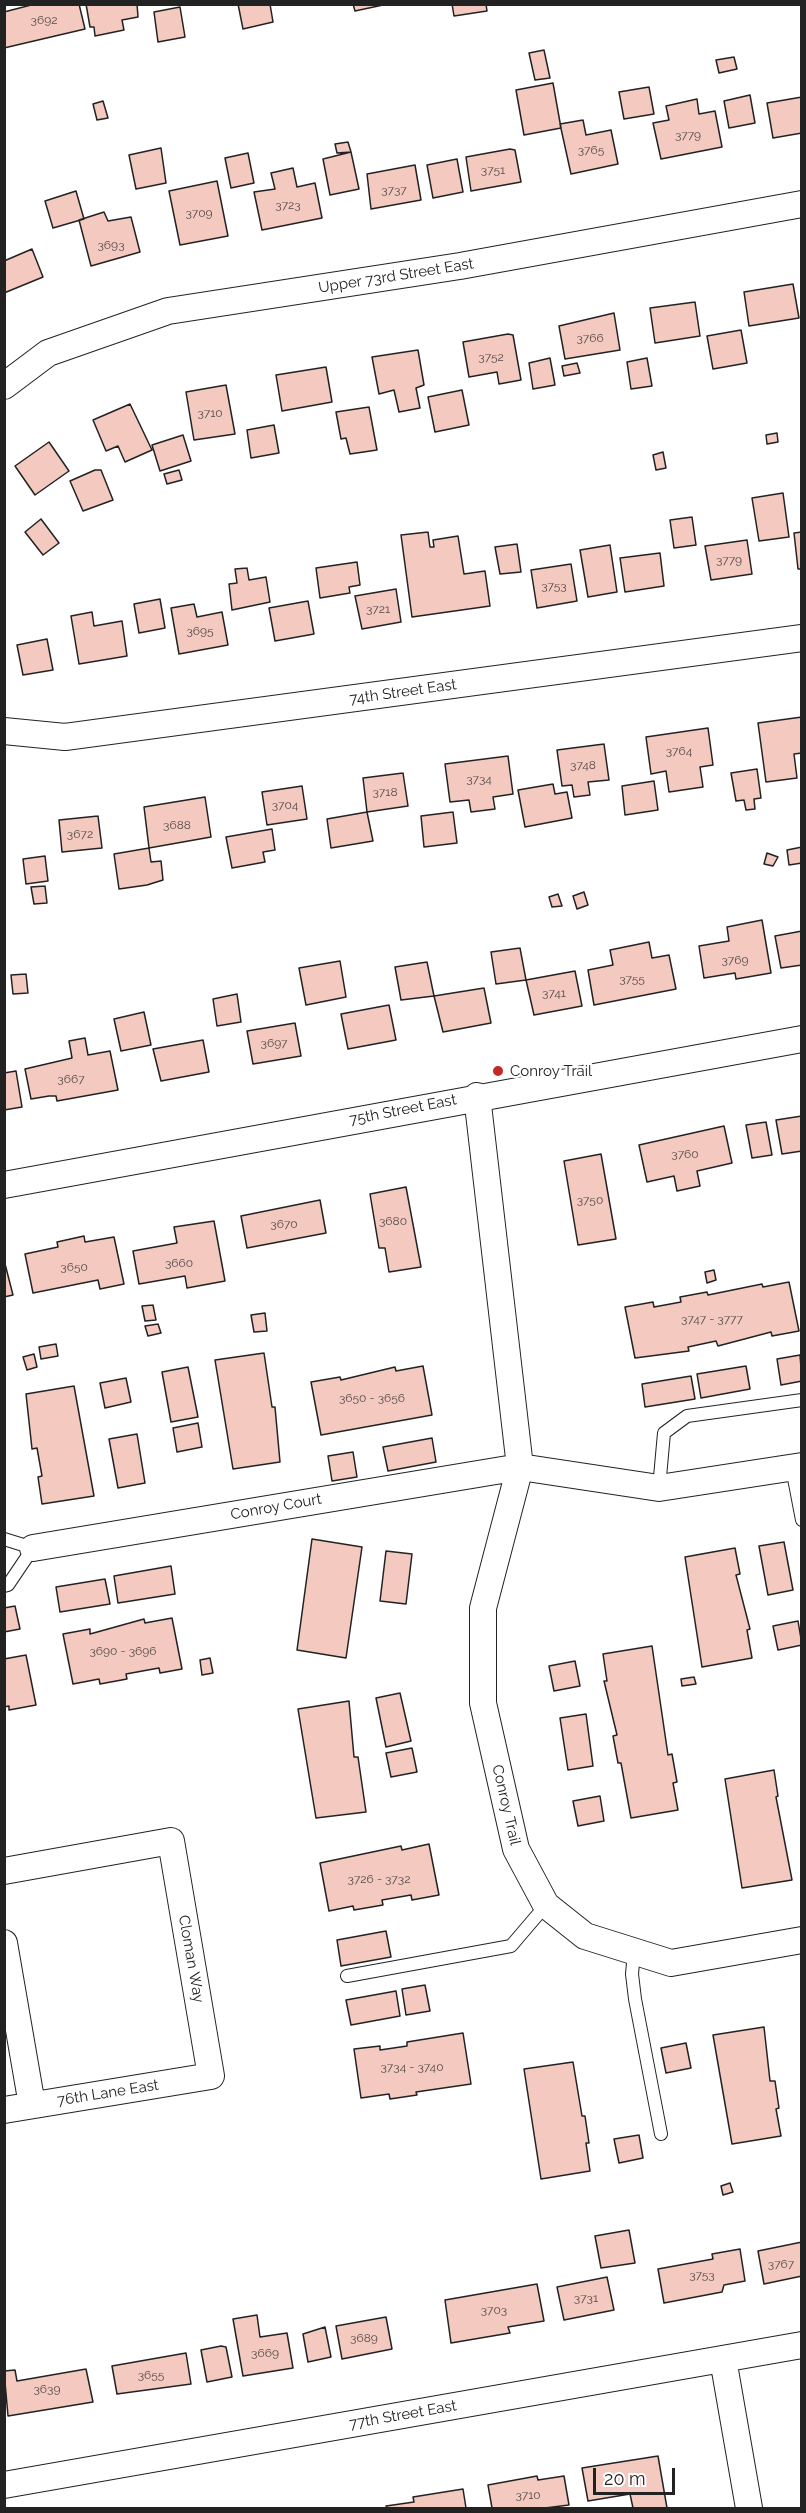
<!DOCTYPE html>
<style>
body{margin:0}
#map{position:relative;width:806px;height:2513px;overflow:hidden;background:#fff;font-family:Raleway,sans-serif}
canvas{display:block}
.frame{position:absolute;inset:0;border:6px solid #222;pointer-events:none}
.scale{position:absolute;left:593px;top:2468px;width:82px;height:27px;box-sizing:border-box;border:3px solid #222;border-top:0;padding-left:8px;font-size:18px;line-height:21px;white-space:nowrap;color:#222;-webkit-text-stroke:4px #fff;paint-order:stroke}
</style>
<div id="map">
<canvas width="806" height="2513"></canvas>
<div class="frame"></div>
<div class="scale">20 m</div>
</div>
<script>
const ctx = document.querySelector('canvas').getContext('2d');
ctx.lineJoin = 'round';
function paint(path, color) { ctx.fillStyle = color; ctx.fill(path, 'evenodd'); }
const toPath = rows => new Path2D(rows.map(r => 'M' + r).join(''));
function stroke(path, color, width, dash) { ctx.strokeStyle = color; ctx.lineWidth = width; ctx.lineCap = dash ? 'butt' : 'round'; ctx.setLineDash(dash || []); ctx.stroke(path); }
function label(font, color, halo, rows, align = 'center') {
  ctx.font = font + ' Raleway,sans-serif'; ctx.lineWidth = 4.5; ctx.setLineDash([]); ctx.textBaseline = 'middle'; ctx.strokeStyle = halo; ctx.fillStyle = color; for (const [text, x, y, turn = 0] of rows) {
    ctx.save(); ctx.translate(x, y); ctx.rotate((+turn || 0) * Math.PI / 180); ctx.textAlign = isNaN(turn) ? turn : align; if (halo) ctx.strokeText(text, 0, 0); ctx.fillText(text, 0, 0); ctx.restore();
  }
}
const building = toPath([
 [35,4,79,4,85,29,4,48,4,12,35,4],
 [86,4,137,4,138,17,122,20,124,30,95,36,94,27,90,27,86,4],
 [238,4,270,4,273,22,243,29,238,4],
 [353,4,383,4,383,5,355,11,353,4],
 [452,4,486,4,487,11,454,16,452,4],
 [180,7,185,37,158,42,154,12,180,7],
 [544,50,550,78,535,80,529,53,544,50],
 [734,57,737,69,719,73,716,60,734,57],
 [553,83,561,128,524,135,516,90,553,83],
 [649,87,654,114,624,119,619,92,649,87],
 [750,95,755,123,729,128,724,101,750,95],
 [802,97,802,133,773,138,767,103,802,97],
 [697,99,699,114,715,111,722,147,661,159,653,123,669,120,666,106,697,99],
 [103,101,108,118,97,120,93,104,103,101],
 [583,120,586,135,611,130,618,164,571,174,560,124,583,120],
 [348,142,351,152,337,153,335,144,348,142],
 [161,148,166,183,136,189,129,155,161,148],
 [510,149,515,150,521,182,471,191,466,157,510,149],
 [351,152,359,189,330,195,323,159,351,152],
 [248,153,254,183,231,188,225,158,248,153],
 [457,159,463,192,433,198,427,165,457,159],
 [415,165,421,200,371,209,367,174,415,165],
 [293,168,297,187,315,183,322,218,262,230,254,192,275,189,271,173,293,168],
 [217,181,228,236,180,245,169,191,217,181],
 [76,191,84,219,53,228,45,201,76,191],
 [104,212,108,221,131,217,140,252,91,266,79,220,104,212],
 [32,249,43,277,4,293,4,261,32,249],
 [793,284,799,318,749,326,744,292,793,284],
 [695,302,700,336,655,343,650,308,695,302],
 [614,313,620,350,565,359,559,326,614,313],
 [741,330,747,363,713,369,707,336,741,330],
 [508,334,513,335,521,380,499,384,497,372,469,377,463,342,508,334],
 [418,350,424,385,416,388,420,408,399,412,394,390,379,394,372,357,418,350],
 [550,358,555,385,533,389,529,363,550,358],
 [647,358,652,386,631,389,627,362,647,358],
 [577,363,580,373,564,376,562,366,577,363],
 [326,367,332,402,282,411,276,375,326,367],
 [226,385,235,434,194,440,186,392,226,385],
 [462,390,469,425,435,432,428,397,462,390],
 [130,404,152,450,125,462,118,446,106,451,93,420,130,404],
 [369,407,377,450,350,454,346,438,341,439,336,412,369,407],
 [274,425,279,453,251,458,247,430,274,425],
 [777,433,778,442,767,444,766,435,777,433],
 [183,435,191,461,160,471,152,445,183,435],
 [49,442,69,471,35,495,15,466,49,442],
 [663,452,666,468,656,470,653,455,663,452],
 [95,470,101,470,113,500,83,511,70,481,95,470],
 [179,470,182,480,167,484,164,474,179,470],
 [783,493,789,537,759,541,752,498,783,493],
 [692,517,696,545,674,548,670,520,692,517],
 [41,519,59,543,43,555,25,532,41,519],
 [428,532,430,547,434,547,433,540,458,536,464,574,485,571,490,606,412,617,401,535,428,532],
 [802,532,802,569,798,569,794,533,802,532],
 [747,540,752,574,711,580,705,546,747,540],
 [517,544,521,572,500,574,495,547,517,544],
 [610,545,617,592,588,597,580,550,610,545],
 [660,553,664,586,625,592,620,558,660,553],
 [357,562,360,585,349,587,350,593,320,598,316,568,357,562],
 [571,564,577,601,537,608,531,570,571,564],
 [247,568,249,580,266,577,270,602,232,610,229,584,237,583,235,569,247,568],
 [396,589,401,622,362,629,355,596,396,589],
 [160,599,165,628,139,633,134,604,160,599],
 [308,601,314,634,275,641,269,608,308,601],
 [194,604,197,617,222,612,228,645,179,654,171,608,194,604],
 [92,612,94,626,122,621,127,656,79,664,71,616,92,612],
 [47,639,53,670,23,675,17,645,47,639],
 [802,717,802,753,794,754,797,778,766,782,758,723,802,717],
 [708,728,713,765,700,767,703,787,669,792,666,771,651,774,646,737,708,728],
 [604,744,609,780,588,782,590,795,574,797,572,785,562,786,557,750,604,744],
 [508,756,513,794,493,797,495,809,471,812,469,800,450,802,445,764,508,756],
 [757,769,761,798,754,799,755,809,746,810,744,800,736,801,731,773,757,769],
 [403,773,408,806,367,812,363,778,403,773],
 [654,781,658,810,625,815,622,786,654,781],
 [553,784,555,794,567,792,572,818,525,827,518,790,553,784],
 [302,786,307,819,267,825,262,792,302,786],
 [205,797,211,837,149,848,144,807,205,797],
 [367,812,373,841,331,848,327,819,367,812],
 [453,812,457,843,424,847,421,816,453,812],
 [98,816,102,848,62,852,59,820,98,816],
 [272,829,275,850,263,852,265,862,232,868,226,837,272,829],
 [802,847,802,863,789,865,787,850,802,847],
 [149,848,151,862,161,861,163,880,147,885,119,889,114,854,149,848],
 [767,853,778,857,773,866,764,864,767,853],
 [45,856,48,881,26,884,23,859,45,856],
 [45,886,47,903,34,904,31,887,45,886],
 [584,892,588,905,577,909,573,896,584,892],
 [558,894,562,906,552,907,549,897,558,894],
 [762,920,771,973,736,979,735,973,704,978,699,946,729,941,727,927,762,920],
 [802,931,802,965,781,968,775,936,802,931],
 [649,942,652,958,669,955,676,989,594,1005,588,970,613,965,610,950,649,942],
 [520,948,526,980,496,984,491,952,520,948],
 [340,961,346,997,306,1005,299,968,340,961],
 [427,962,434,996,401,1000,395,967,427,962],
 [575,971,582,1006,534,1015,526,980,575,971],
 [26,974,28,993,13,994,11,975,26,974],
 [484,988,491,1023,443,1032,434,996,484,988],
 [237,994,241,1022,217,1026,213,999,237,994],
 [389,1005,396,1040,348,1049,341,1014,389,1005],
 [144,1012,151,1045,121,1051,114,1019,144,1012],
 [295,1023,301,1056,253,1064,247,1031,295,1023],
 [85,1038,88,1055,110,1051,118,1090,57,1101,56,1096,49,1096,31,1099,25,1069,72,1058,69,1041,85,1038],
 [203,1040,209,1072,161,1081,153,1049,203,1040],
 [16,1071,22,1107,4,1110,4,1073,16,1071],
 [802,1116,802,1151,782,1154,776,1120,802,1116],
 [766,1122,772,1155,752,1158,746,1125,766,1122],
 [724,1126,732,1163,697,1171,700,1186,677,1191,674,1176,647,1182,639,1145,724,1126],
 [601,1154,616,1239,578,1245,564,1161,601,1154],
 [406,1187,421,1267,389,1272,385,1248,379,1248,370,1194,406,1187],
 [320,1200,326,1233,247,1248,241,1216,320,1200],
 [214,1221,225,1281,187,1288,185,1276,139,1284,133,1251,177,1243,174,1227,214,1221],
 [84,1236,85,1242,114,1237,124,1284,100,1289,98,1280,33,1293,25,1254,58,1247,57,1242,84,1236],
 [4,1260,13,1295,4,1297,4,1260],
 [714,1270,716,1280,707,1283,705,1272,714,1270],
 [789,1282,799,1331,772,1336,771,1332,718,1346,716,1341,688,1347,689,1351,635,1358,625,1307,653,1302,654,1307,681,1302,680,1297,707,1292,708,1295,762,1284,763,1287,789,1282],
 [153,1305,156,1320,145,1321,142,1306,153,1305],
 [265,1313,267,1331,254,1332,251,1315,265,1313],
 [158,1324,161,1333,148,1336,145,1326,158,1324],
 [56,1344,58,1356,41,1359,39,1347,56,1344],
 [264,1353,272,1407,275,1407,280,1462,233,1469,215,1360,264,1353],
 [34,1354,37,1367,27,1370,23,1357,34,1354],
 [800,1355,802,1381,781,1385,777,1359,800,1355],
 [423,1366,432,1415,321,1435,311,1382,340,1377,341,1380,395,1367,396,1371,423,1366],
 [746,1366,750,1389,701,1398,697,1374,746,1366],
 [188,1367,198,1417,171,1422,162,1372,188,1367],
 [691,1376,695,1399,645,1407,642,1384,691,1376],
 [126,1378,131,1402,105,1408,100,1383,126,1378],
 [74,1386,94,1496,42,1504,38,1477,42,1476,37,1448,32,1449,26,1394,74,1386],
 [198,1423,202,1447,177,1452,173,1428,198,1423],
 [137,1434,145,1483,118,1488,109,1439,137,1434],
 [432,1438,436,1462,388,1471,383,1447,432,1438],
 [353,1452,357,1477,332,1481,328,1456,353,1452],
 [312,1539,362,1547,346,1658,297,1650,312,1539],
 [784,1542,793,1590,768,1595,759,1546,784,1542],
 [735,1548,740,1574,736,1575,750,1629,747,1630,752,1658,702,1667,685,1557,735,1548],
 [386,1551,412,1554,406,1604,380,1601,386,1551],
 [171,1566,175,1594,118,1603,114,1576,171,1566],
 [105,1579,110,1604,60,1612,56,1587,105,1579],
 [15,1606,20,1629,4,1632,4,1608,15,1606],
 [172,1618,182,1669,160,1673,159,1668,126,1674,127,1679,100,1684,99,1679,73,1684,63,1634,90,1629,90,1634,144,1619,145,1623,172,1618],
 [798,1621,802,1645,778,1650,773,1626,798,1621],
 [652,1646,668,1755,672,1754,677,1782,673,1783,678,1810,631,1818,621,1763,618,1763,613,1736,617,1735,604,1681,607,1681,603,1654,652,1646],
 [26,1655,36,1705,9,1710,9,1706,4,1707,4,1659,26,1655],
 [210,1658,213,1673,202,1675,200,1660,210,1658],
 [575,1661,580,1686,554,1691,549,1666,575,1661],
 [694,1677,696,1684,682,1686,681,1679,694,1677],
 [400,1693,411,1741,386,1747,376,1698,400,1693],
 [349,1701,354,1757,358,1757,366,1812,316,1818,298,1709,349,1701],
 [586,1714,593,1766,568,1770,560,1718,586,1714],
 [412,1748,417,1772,391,1777,386,1753,412,1748],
 [774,1770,778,1796,776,1797,792,1880,742,1888,725,1779,774,1770],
 [600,1796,604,1821,578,1826,573,1801,600,1796],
 [429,1844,439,1895,412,1900,411,1895,382,1900,383,1905,354,1910,353,1906,329,1911,320,1863,401,1846,402,1850,429,1844],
 [386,1931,391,1957,341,1966,337,1940,386,1931],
 [425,1985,430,2011,406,2015,402,1989,425,1985],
 [396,1991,400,2016,351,2025,346,2000,396,1991],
 [764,2027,770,2081,775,2081,779,2108,776,2109,781,2136,732,2144,713,2035,764,2027],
 [463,2033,471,2084,416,2092,417,2095,390,2099,389,2094,361,2098,354,2049,380,2046,380,2050,407,2046,407,2042,463,2033],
 [686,2043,691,2068,666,2073,661,2048,686,2043],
 [573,2062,582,2116,585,2116,589,2143,586,2143,590,2171,541,2179,524,2069,573,2062],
 [639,2135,643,2158,619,2163,614,2139,639,2135],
 [730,2183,733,2192,723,2195,721,2186,730,2183],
 [629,2230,635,2263,601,2268,595,2236,629,2230],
 [802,2242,802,2276,764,2284,758,2251,802,2242],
 [740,2249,745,2281,724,2285,722,2292,664,2303,658,2269,713,2259,712,2254,740,2249],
 [607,2277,614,2310,564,2320,557,2287,607,2277],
 [537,2284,544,2321,508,2327,510,2333,451,2343,445,2300,537,2284],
 [257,2315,260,2337,287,2333,293,2368,243,2376,233,2319,257,2315],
 [386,2317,392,2349,342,2359,336,2326,386,2317],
 [325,2327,331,2357,308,2362,303,2334,325,2327],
 [221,2346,226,2347,232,2377,207,2382,201,2350,221,2346],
 [186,2353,191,2384,117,2394,112,2366,186,2353],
 [86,2369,93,2402,8,2416,4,2371,15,2370,17,2381,86,2369],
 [658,2456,667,2508,633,2508,630,2494,588,2501,582,2468,658,2456],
 [537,2476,538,2480,564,2476,569,2505,545,2508,492,2508,488,2485,537,2476],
 [463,2489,466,2508,387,2508,386,2506,414,2502,413,2497,463,2489]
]);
paint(building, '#f3c9c0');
stroke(building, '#222', 1.5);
const service = toPath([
 [792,1468,802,1520],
 [659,1488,664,1433,687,1416,802,1400],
 [4,1539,33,1548,8,1585,4,1586],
 [634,1952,632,1974,635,1999,661,2134],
 [347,1976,511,1946,546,1905]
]);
const minor = toPath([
 [4,386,48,353,168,311,460,266,802,204],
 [4,731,65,737,802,638],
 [477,1096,520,1467,483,1608,483,1703,516,1849,546,1905,585,1936,671,1963,802,1940],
 [4,1185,802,1039],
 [33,1548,520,1467,659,1488,802,1466],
 [4,1871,171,1841,211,2076,4,2110],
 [4,1943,32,2105],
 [723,2359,749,2508],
 [4,2485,802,2345]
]);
stroke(service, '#222', 14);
stroke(minor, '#222', 28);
stroke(service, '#fff', 12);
stroke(minor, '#fff', 26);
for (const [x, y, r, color] of [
 [498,1071,6,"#c62828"]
]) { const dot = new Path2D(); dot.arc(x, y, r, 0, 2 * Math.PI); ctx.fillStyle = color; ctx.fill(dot); stroke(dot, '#fff', 2); }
label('12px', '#564c4a', null, [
 ["3692",44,20],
 ["3779",688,135],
 ["3765",591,150],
 ["3751",493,170],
 ["3737",394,190],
 ["3723",288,205],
 ["3709",199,213],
 ["3693",111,245],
 ["3766",590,338],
 ["3752",491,357],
 ["3710",210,413],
 ["3779",729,560],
 ["3753",554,586],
 ["3721",378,609],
 ["3695",200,631],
 ["3764",679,751],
 ["3748",583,765],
 ["3734",479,779],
 ["3718",385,792],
 ["3704",285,805],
 ["3688",177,825],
 ["3672",80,834],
 ["3769",735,960],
 ["3755",632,979],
 ["3741",554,993],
 ["3697",274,1043],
 ["3667",71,1079],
 ["3760",685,1154],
 ["3750",590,1200],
 ["3680",393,1221],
 ["3670",284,1224],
 ["3660",179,1263],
 ["3650",74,1267],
 ["3747 - 3777",712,1319],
 ["3650 - 3656",372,1398],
 ["3690 - 3696",123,1651],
 ["3726 - 3732",379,1879],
 ["3734 - 3740",412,2067],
 ["3767",781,2264],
 ["3753",702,2275],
 ["3731",586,2298],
 ["3703",494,2310],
 ["3689",364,2338],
 ["3669",265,2353],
 ["3655",151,2375],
 ["3639",47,2389],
 ["3710",528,2495]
]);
label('15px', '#222', '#fff', [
 ["Upper 73rd Street East",396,276,-9],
 ["74th Street East",403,692,-8],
 ["75th Street East",403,1110,-11],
 ["Conroy Court",276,1507,-10],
 ["Conroy Trail",506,1805,77],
 ["Cloman Way",191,1959,80],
 ["76th Lane East",108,2093,-9],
 ["77th Street East",403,2415,-10]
]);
label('15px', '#222', '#fff', [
 ["Conroy Trail",510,1071]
], 'left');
</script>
